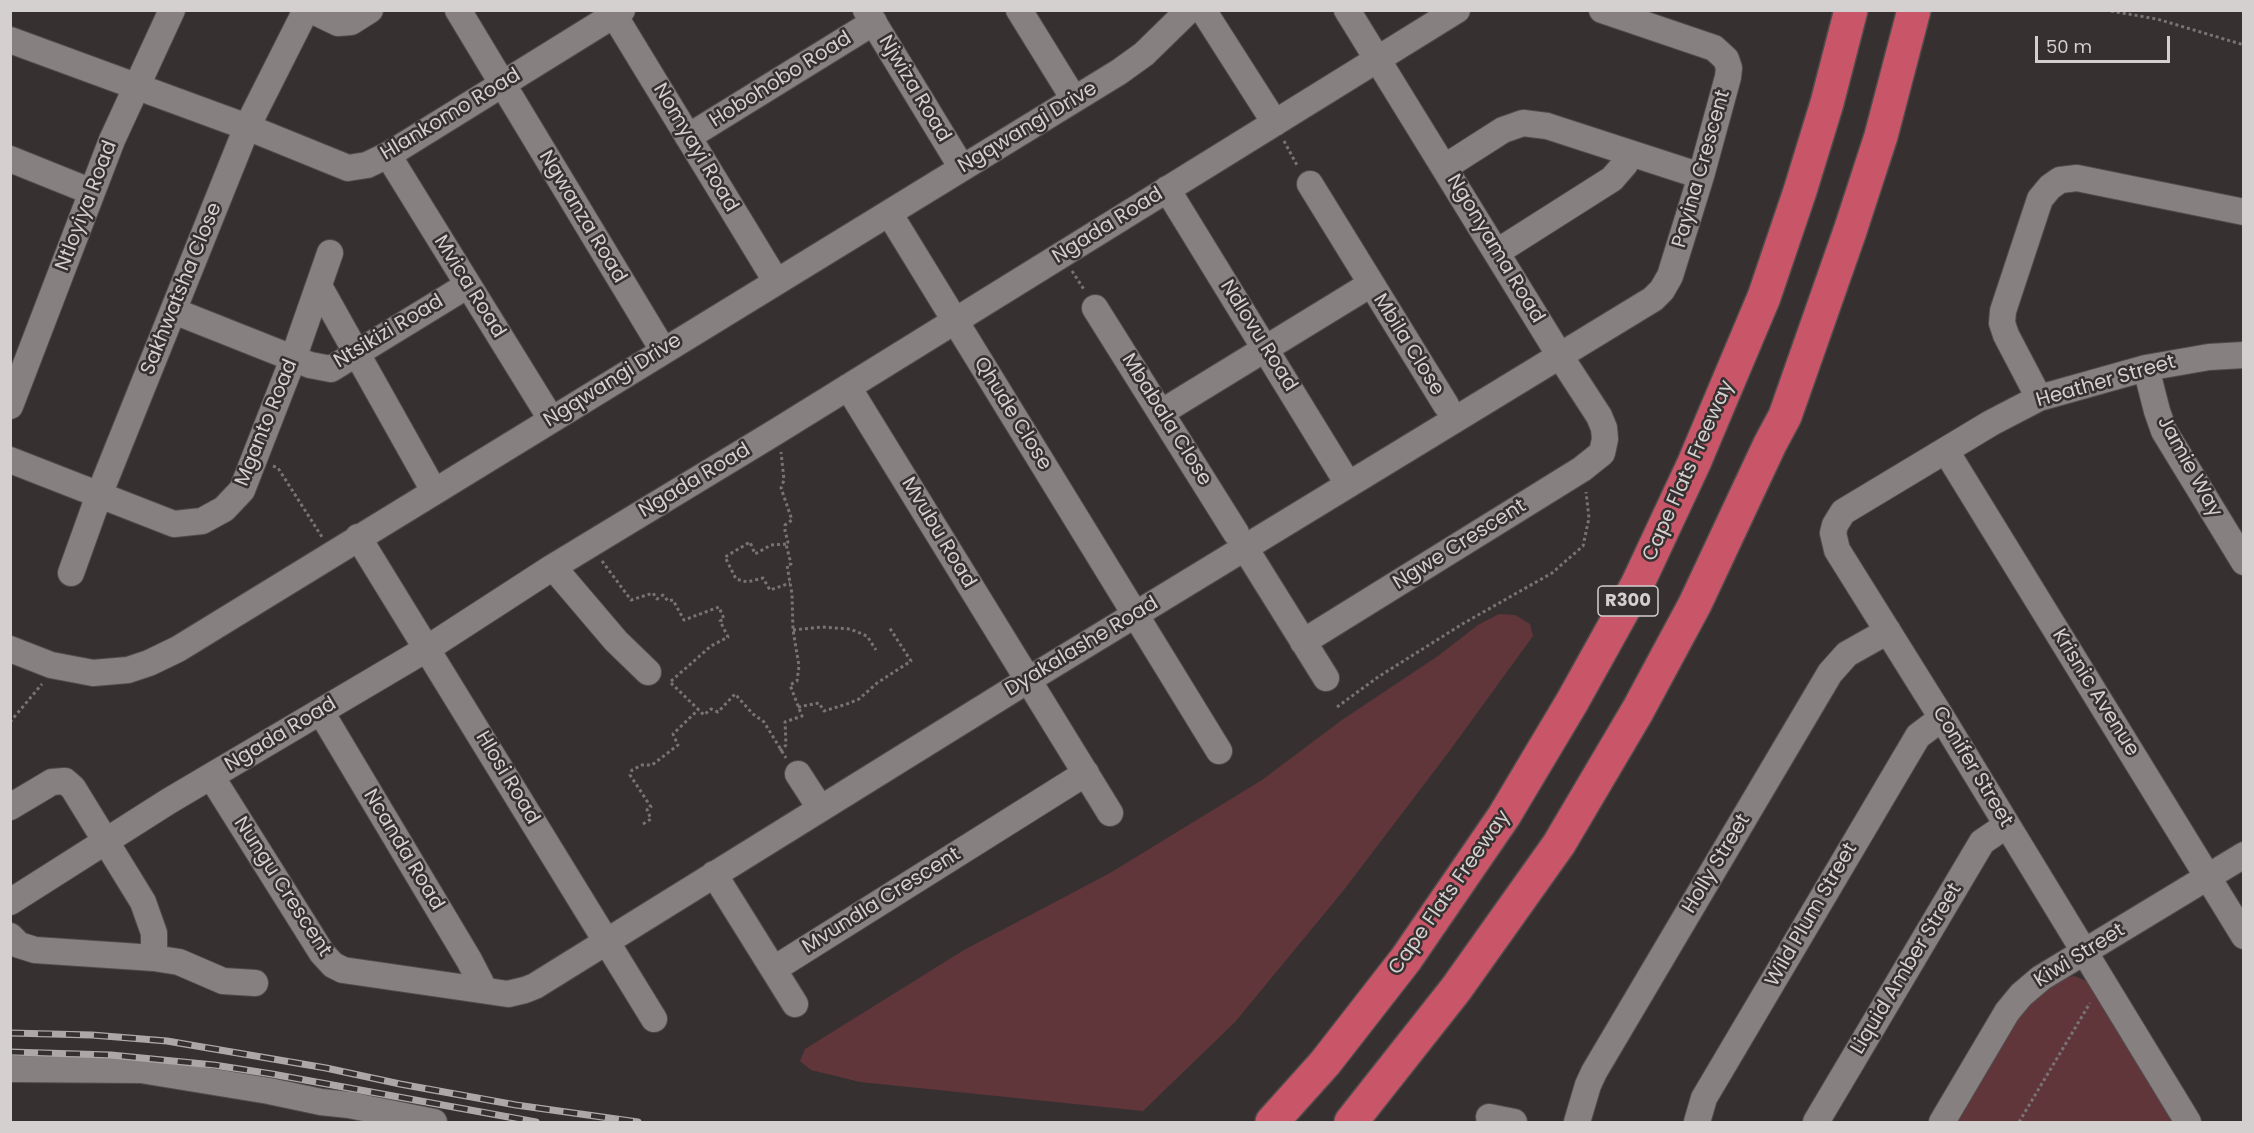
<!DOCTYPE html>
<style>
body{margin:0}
#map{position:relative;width:2254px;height:1133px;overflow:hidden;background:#363030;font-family:Poppins,sans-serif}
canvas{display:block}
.frame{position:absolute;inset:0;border:12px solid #d4d0d0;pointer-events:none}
.scale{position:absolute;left:2035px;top:36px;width:135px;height:27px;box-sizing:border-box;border:3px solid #d4d0d0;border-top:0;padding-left:8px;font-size:18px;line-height:21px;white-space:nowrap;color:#d4d0d0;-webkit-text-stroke:4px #363030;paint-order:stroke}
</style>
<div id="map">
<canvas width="2254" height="1133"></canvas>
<div class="frame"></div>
<div class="scale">50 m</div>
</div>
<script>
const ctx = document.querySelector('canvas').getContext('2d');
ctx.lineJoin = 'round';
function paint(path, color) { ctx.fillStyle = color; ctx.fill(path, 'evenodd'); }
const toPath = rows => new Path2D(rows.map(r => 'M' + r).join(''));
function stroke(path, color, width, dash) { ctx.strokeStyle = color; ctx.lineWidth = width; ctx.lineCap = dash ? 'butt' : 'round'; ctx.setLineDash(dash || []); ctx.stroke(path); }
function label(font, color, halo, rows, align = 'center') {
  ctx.font = font + ' Poppins,sans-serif'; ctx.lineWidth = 5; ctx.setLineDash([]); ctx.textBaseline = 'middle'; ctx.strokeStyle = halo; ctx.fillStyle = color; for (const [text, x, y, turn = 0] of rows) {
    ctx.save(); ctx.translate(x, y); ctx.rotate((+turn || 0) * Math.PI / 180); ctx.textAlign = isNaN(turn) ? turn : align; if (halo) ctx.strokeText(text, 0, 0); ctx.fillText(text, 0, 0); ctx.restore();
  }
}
paint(toPath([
 [1499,614,1515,615,1530,624,1533,636,1448,753,1343,891,1235,1022,1143,1111,860,1082,811,1070,800,1061,805,1049,964,950,1110,873,1262,780,1342,720,1438,656,1478,625],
 [2074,976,2089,982,2175,1122,1955,1122,2016,1019,2034,998,2063,979]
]), '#61363b');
const minor = toPath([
 [311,10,338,23,351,22,370,10],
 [458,10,663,350],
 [611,10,776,281],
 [866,10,962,168],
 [1019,10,1074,99],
 [1203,10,1275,123],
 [10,40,247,127,348,168,367,165,388,155,622,10],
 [688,137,874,22],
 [388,155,551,419],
 [10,159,92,192],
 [1445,167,1503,130,1523,123,1547,126,1701,176],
 [1310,184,1446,405],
 [1167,189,1348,484],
 [889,213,1219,751],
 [1497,252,1612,179,1625,164,1629,153],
 [319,286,434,491],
 [1095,308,1236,533],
 [174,311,310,365,331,369,468,285],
 [2146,368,2157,411,2164,431,2244,562],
 [848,387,1110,813],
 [2039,398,2006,335,2002,323,2003,311,2040,199,2050,187,2060,180,2077,178,2244,212],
 [10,406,112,140,172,10],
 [1162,412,1371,284],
 [1946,451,2244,936],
 [10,460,174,524,202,521,224,509,242,490,293,359,330,253],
 [358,537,654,1019],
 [1245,548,1326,678],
 [553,567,616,641,648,672],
 [71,573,99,495,247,127,306,10],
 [1303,642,1582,469,1602,453,1605,439,1604,428,1599,416,1560,356,1347,10],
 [10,649,51,665,93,673,128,670,149,663,178,649,1119,72,1144,54,1189,10],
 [321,712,469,960,484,989],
 [798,774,820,808],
 [211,776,322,953,333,965,343,970,508,994,525,990,535,986,1028,680,1653,299,1662,290,1670,276,1701,176,1728,77,1729,68,1726,59,1714,48,1602,10],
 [10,807,52,782,65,781,73,788,143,902,154,933,154,958],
 [714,874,795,1004],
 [10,902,169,801,428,648,553,567,774,433,1457,10],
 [10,936,19,945,35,950,154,958,179,962,223,981,255,983],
 [774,969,1086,773],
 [10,1069,141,1070,269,1091,321,1102,349,1105,434,1122],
 [1489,1117,1514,1122],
 [1577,1122,1588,1085,1594,1072,1830,673,1847,654,1888,631],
 [1697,1122,1704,1098,1918,736,1942,718],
 [1816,1122,1982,842,2007,825],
 [1942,1122,2007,1012,2021,995,2041,978,2244,855],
 [2188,1122,1942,718,1837,550,1833,533,1835,525,1843,512,1991,423,2039,398,2146,368,2209,357,2244,355]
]);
const highway = toPath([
 [1272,1122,1325,1063,1406,959,1504,816,1572,702,1637,585,1694,463,1764,297,1800,191,1827,103,1851,10],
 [1351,1122,1456,989,1559,844,1638,710,1695,604,1770,444,1785,416,1850,231,1881,136,1914,10]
]);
stroke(minor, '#514c4c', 28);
stroke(highway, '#514c4c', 36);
stroke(toPath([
 [2105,10,2157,19,2244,45],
 [1284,141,1298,167],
 [1072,271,1085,291],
 [273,466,278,468,322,537],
 [786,544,771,545,755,554,750,542,725,557,736,579,747,582,763,578,770,590,790,583],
 [602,561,631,600,653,593,657,599,663,595,668,601,673,600,684,620,719,607,724,619,720,621,728,637,711,646,670,682],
 [793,630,822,627,850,629,867,636,876,650],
 [671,683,704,715,711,709,718,712,735,694,753,714,764,722,786,758],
 [798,707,819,703,824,711,850,703,859,699,877,683,911,661,889,627],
 [1337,707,1378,677,1464,623,1552,573,1583,546,1589,518,1586,492],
 [10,722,42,684],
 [780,751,786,745,785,722,802,716,790,685,797,681,799,666,793,630,792,594,787,565,791,564,786,544,788,542,785,531,785,525,792,520,781,488,784,480,781,452],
 [643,824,651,819,647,810,651,807,630,775,632,770,642,765,652,765,678,745,673,734,699,709],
 [2019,1122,2090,1003]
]), '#797474', 3, [3, 3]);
stroke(minor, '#878080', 26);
stroke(highway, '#c95668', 33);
const rail = toPath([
 [10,1033,92,1035,167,1041,326,1068,400,1084,516,1105,638,1122],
 [10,1052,111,1055,214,1065,272,1074,536,1122]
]);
stroke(rail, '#ada8a8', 7);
stroke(rail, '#363030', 4.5, [14]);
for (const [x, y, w] of [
 [1628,601,60]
]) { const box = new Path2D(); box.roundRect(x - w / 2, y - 15, w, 30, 4.5); ctx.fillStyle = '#363030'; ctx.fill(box); stroke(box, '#d4d0d0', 1.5); }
label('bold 18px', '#d4d0d0', null, [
 ["R300",1628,601]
]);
label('20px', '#d4d0d0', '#363030', [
 ["Hobohobo Road",781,80,-32],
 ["Njwiza Road",914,89,59],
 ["Hlankomo Road",451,115,-31],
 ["Ngqwangi Drive",1028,128,-31],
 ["Nomyayi Road",695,148,59],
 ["Payina Crescent",1702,169,-74],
 ["Ntloyiya Road",87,206,-69],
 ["Ngwanza Road",582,217,59],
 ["Ngada Road",1108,226,-32],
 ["Ngonyama Road",1495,249,59],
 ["Mvica Road",469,287,58],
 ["Sakhwatsha Close",182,289,-68],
 ["Ntsikizi Road",389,332,-31],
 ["Ndlovu Road",1258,336,58],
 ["Mbila Close",1408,345,58],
 ["Ngqwangi Drive",613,381,-32],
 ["Heather Street",2106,382,-16],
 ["Qhude Close",1012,414,58],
 ["Mbabala Close",1166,420,58],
 ["Mganto Road",267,423,-68],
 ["Jamie Way",2189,467,61],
 ["Cape Flats Freeway",1689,471,-66],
 ["Ngada Road",695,481,-31],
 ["Mvubu Road",938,533,59],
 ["Ngwe Crescent",1460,545,-32],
 ["Dyakalashe Road",1082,647,-31],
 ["Krisnic Avenue",2095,693,58],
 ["Ngada Road",281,735,-31],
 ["Conifer Street",1972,767,59],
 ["Hlosi Road",507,778,59],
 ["Ncanda Road",403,850,59],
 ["Holly Street",1717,864,-59],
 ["Nungu Crescent",282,887,57],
 ["Cape Flats Freeway",1450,893,-55],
 ["Mvundla Crescent",882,901,-32],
 ["Wild Plum Street",1812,915,-60],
 ["Kiwi Street",2080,956,-32],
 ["Liquid Amber Street",1907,969,-59]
]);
</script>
